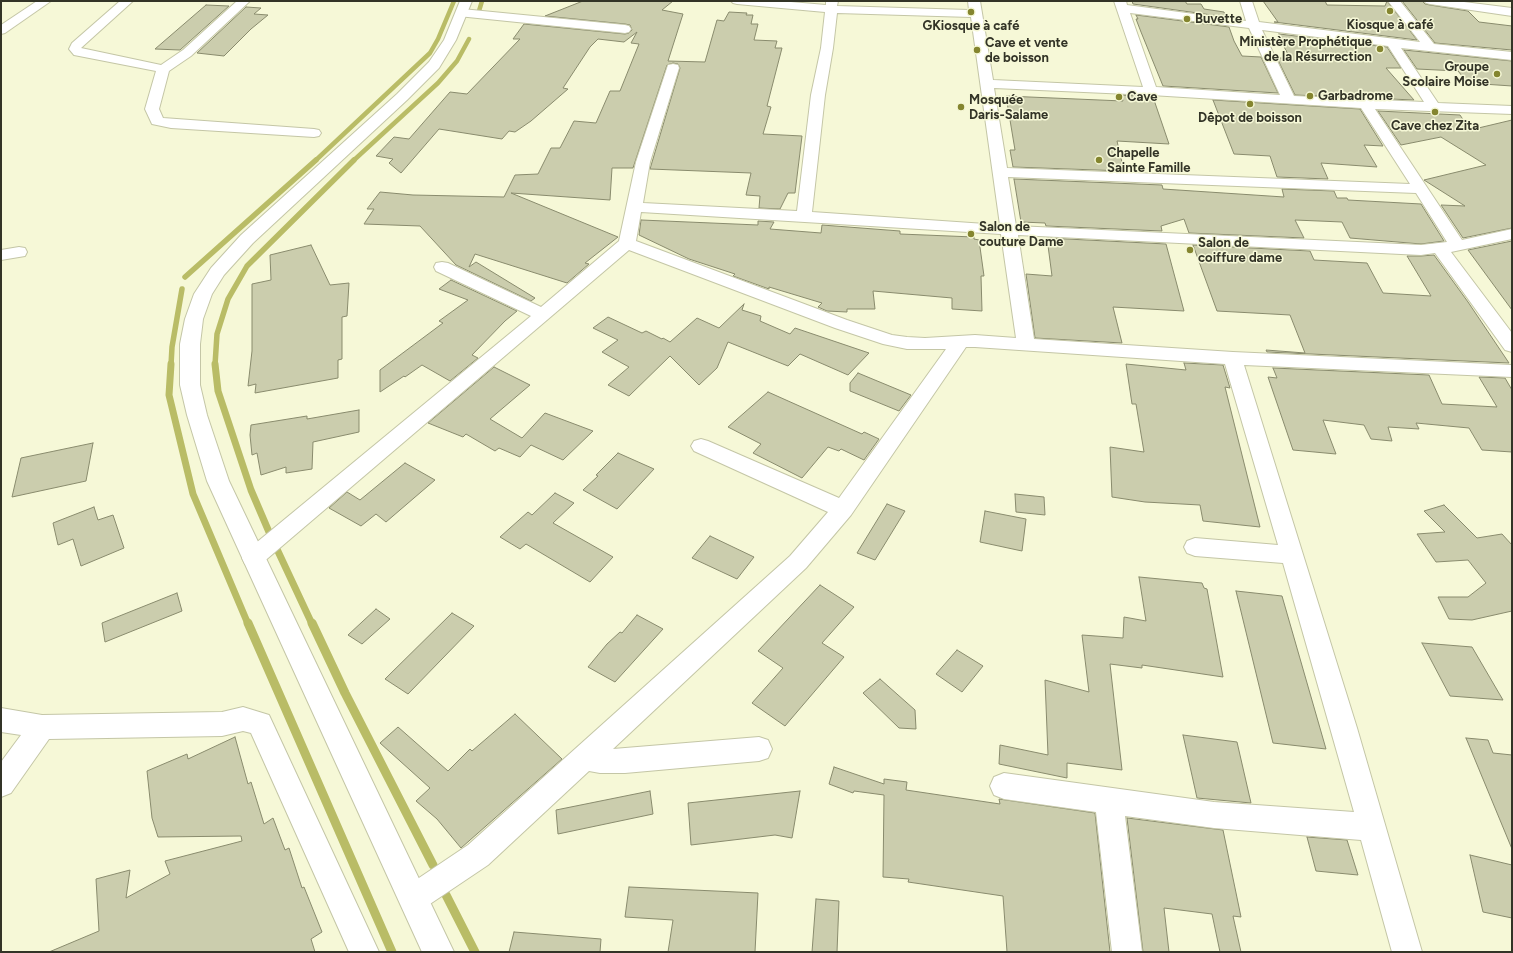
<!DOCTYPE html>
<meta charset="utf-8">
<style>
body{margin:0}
#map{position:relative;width:1513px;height:953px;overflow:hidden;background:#f6f8d7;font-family:Figtree,sans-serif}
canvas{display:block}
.frame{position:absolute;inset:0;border:2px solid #333427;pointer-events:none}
</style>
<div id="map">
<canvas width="1513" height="953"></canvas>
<div class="frame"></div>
</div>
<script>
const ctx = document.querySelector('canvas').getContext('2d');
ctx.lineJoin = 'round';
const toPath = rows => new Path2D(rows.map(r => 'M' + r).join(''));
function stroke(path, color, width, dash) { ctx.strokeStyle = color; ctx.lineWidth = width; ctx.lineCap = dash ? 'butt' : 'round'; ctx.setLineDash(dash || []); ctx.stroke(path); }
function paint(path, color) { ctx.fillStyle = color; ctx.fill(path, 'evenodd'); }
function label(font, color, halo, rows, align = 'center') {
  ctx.font = font + ' Figtree,sans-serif'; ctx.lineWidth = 3; ctx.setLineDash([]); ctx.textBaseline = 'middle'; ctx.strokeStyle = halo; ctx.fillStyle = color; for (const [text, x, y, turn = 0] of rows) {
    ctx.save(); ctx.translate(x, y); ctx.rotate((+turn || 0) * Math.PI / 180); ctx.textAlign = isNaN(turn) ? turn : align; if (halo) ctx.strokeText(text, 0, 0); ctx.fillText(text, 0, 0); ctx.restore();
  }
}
stroke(toPath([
 [479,11,482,1],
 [315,161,430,53,438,39,454,1],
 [353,161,438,83,457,61,469,39]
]), '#b9bc66', 4.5);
stroke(toPath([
 [185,277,316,160],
 [171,365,172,347,182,289],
 [215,365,217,334,228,299,247,266,354,160]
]), '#b9bc66', 5.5);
stroke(toPath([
 [171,364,169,395,193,494,248,624],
 [215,364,218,391,251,490,269,532],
 [276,547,312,624]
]), '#b9bc66', 7);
stroke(toPath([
 [248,623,392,952],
 [312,623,345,693,433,865],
 [446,895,475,952]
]), '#b9bc66', 9);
const building = toPath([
 [583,1,673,1,662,10,683,14,668,61,705,62,717,20,724,21,729,12,747,13,746,15,753,15,751,24,758,24,754,40,777,41,775,48,782,48,767,106,771,107,763,134,802,136,795,193,788,193,780,209,759,208,760,196,746,195,751,173,650,169,680,68,678,64,673,63,667,65,633,168,612,168,610,200,511,193,618,237,585,263,589,264,567,283,475,254,469,267,476,262,535,298,531,301,456,265,420,226,364,224,374,209,367,209,380,192,413,195,504,197,515,175,538,174,551,148,560,148,574,121,596,123,610,91,620,91,639,44,631,43,637,32,624,42,598,39,590,47,563,88,568,89,531,121,515,132,509,131,502,139,439,129,401,173,389,163,393,159,376,156,394,137,409,139,450,92,467,94,520,39,513,39,524,24,625,34,629,33,632,30,630,25,625,24,545,16,583,1],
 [1132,1,1185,1,1187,4,1201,4,1204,9,1224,12,1226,17,1133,4,1132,1],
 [1263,1,1325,1,1327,5,1385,6,1387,1,1417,40,1274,22,1278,22,1263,1],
 [1402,1,1422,1,1425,4,1430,5,1468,11,1479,22,1512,26,1512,50,1435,43,1402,1],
 [206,5,229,6,180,50,155,49,206,5],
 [246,7,261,8,254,14,268,15,251,29,224,56,197,53,246,7],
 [1136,15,1229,27,1234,41,1242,56,1261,57,1278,93,1163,86,1141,32,1136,19,1138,19,1136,15],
 [1279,34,1387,47,1401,68,1386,68,1414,100,1295,95,1277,58,1290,58,1281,41,1279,34],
 [1404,50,1512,61,1512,86,1468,83,1458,71,1417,69,1404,50],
 [1121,95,1153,97,1169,144,1117,141,1124,171,1013,167,1010,150,1015,150,1006,96,1123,101,1121,95],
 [1213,100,1360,109,1383,146,1364,145,1377,167,1321,163,1328,179,1277,177,1270,156,1234,154,1213,100],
 [1378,111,1460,115,1470,130,1512,120,1512,228,1463,238,1441,205,1465,206,1424,180,1486,165,1441,137,1401,145,1378,111],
 [1014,179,1162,185,1163,189,1284,197,1282,189,1334,191,1337,198,1347,198,1348,200,1421,204,1444,241,1421,244,1350,238,1342,222,1295,220,1304,238,1189,233,1184,219,1161,226,1162,231,1046,226,1045,223,1021,222,1014,179],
 [641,220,758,225,758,221,774,222,770,229,821,233,822,225,900,231,900,234,974,237,974,239,979,240,984,276,981,276,982,311,952,309,952,298,873,291,875,309,847,309,847,312,827,311,818,307,822,303,769,287,769,289,733,276,735,274,689,259,639,235,641,220],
 [1047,238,1166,244,1184,311,1113,307,1122,343,1035,338,1026,274,1052,276,1047,238],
 [1512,241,1512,310,1468,250,1512,241],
 [311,245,330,285,349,283,347,316,342,317,342,359,338,360,338,378,255,393,256,384,248,386,252,351,252,284,271,280,270,255,311,245],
 [1193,245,1310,251,1314,260,1367,263,1383,293,1431,296,1407,256,1421,256,1434,255,1468,302,1509,363,1267,352,1266,350,1305,353,1290,315,1217,311,1193,245],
 [451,280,517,311,505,321,472,355,478,358,450,381,422,365,405,377,404,376,380,392,380,370,443,323,439,321,468,300,439,289,451,280],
 [744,304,742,310,761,316,760,321,790,334,795,328,869,353,848,375,800,354,788,366,728,342,717,368,699,385,670,356,629,396,608,385,629,367,602,352,618,340,593,328,608,317,642,333,646,331,662,339,663,338,670,342,697,318,719,328,744,304],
 [1184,363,1223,365,1230,388,1225,387,1260,527,1203,521,1200,505,1145,502,1112,497,1110,447,1144,452,1136,404,1132,404,1126,364,1186,370,1184,363],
 [494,367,530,385,490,419,522,438,545,413,593,431,563,460,531,445,520,457,499,448,495,451,466,434,463,437,428,423,494,367],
 [1273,368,1429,375,1442,404,1497,407,1479,377,1505,378,1512,390,1512,452,1482,450,1469,428,1416,423,1419,429,1388,427,1392,441,1371,439,1364,425,1323,420,1336,454,1293,450,1268,377,1277,378,1273,368],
 [858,373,911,395,899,411,850,391,850,383,858,373],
 [768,392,862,434,864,432,879,439,864,460,841,449,839,451,828,447,802,478,753,453,761,444,728,427,768,392],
 [359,410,359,432,313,442,312,469,286,473,286,467,261,475,257,453,252,455,250,435,251,425,307,416,307,419,359,410],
 [93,443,86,481,12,497,21,458,93,443],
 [618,453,654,469,617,509,583,490,598,476,596,475,618,453],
 [405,463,435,480,386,522,376,514,361,526,329,508,347,492,360,500,405,463],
 [555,493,574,503,553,523,613,557,590,582,526,544,520,549,500,537,528,512,532,515,555,493],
 [1015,494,1044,497,1045,515,1016,512,1015,494],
 [887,504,905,511,875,560,857,553,887,504],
 [1444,505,1477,538,1502,534,1512,545,1512,611,1472,620,1449,619,1438,597,1468,597,1486,583,1468,560,1436,562,1417,534,1445,532,1424,511,1444,505],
 [94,507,98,520,113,515,124,548,81,566,73,539,58,545,53,523,94,507],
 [985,511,1026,519,1022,551,980,542,985,511],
 [710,536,754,557,737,579,692,558,710,536],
 [1139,577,1202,583,1204,588,1207,589,1223,677,1142,665,1142,668,1110,664,1122,770,1067,763,1067,778,999,764,1000,745,1048,755,1045,680,1089,692,1082,635,1123,638,1124,617,1146,621,1139,577],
 [820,585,854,607,822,643,844,657,785,726,752,703,783,668,758,651,820,585],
 [1236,591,1282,596,1326,749,1273,743,1236,591],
 [177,593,182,611,105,642,102,623,177,593],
 [376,609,390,619,362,644,348,635,376,609],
 [452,613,474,626,408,694,385,679,452,613],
 [637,615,663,629,615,682,588,667,607,644,620,632,622,633,637,615],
 [1422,643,1472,647,1503,700,1450,696,1422,643],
 [957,650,983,666,962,692,936,674,957,650],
 [880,679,915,710,916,729,899,728,863,693,880,679],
 [515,714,562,759,461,848,437,819,416,801,430,788,380,743,398,727,448,771,470,749,472,751,515,714],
 [1183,735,1237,742,1251,803,1197,798,1183,735],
 [235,737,248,784,251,782,264,824,273,818,285,850,289,848,302,888,304,887,322,932,311,939,315,952,49,952,99,931,96,879,130,870,126,898,170,874,165,861,242,841,241,836,158,837,152,818,147,771,187,754,188,759,235,737],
 [1466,738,1488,740,1493,753,1512,755,1512,849,1466,738],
 [834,767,884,784,884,779,907,782,906,790,1000,804,999,799,1095,813,1110,952,1007,952,1003,896,908,882,909,879,883,877,884,795,854,791,853,793,829,784,834,767],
 [650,791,653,814,558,834,556,810,650,791],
 [800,791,792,838,775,835,691,845,688,803,800,791],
 [1127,818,1223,830,1241,917,1233,916,1241,952,1220,952,1212,914,1164,908,1169,952,1143,952,1127,818],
 [1307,837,1347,840,1358,875,1316,871,1307,837],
 [1470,855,1512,865,1512,918,1483,912,1470,855],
 [629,887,758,893,755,952,668,952,673,920,625,917,629,887],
 [816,899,839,901,837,952,812,952,816,899],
 [514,932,601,939,600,952,509,952,514,932]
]);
paint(building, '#cbcdad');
stroke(building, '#898b6d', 1);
const minor = toPath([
 [37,1,51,1,5,33,1,34,1,25,37,1],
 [120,1,133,1,81,48,161,65,183,50,237,1,250,1,191,56,169,71,159,109,163,118,314,129,319,130,321,133,319,136,314,137,171,128,152,124,145,109,156,71,74,55,69,49,72,43,120,1],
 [731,1,779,1,826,5,826,1,838,1,837,6,969,10,968,1,980,1,993,80,1143,87,1114,1,1126,1,1127,5,1246,21,1240,1,1252,1,1259,22,1420,42,1388,1,1400,1,1434,44,1512,52,1512,60,1401,48,1438,103,1512,106,1512,114,1375,109,1462,240,1512,229,1512,239,1451,252,1512,333,1512,352,1505,350,1435,253,1421,255,1018,235,1034,339,1233,352,1512,365,1512,377,1244,365,1357,728,1422,952,1392,952,1361,840,1214,828,1125,816,1142,952,1112,952,1096,812,1004,799,994,795,990,786,994,777,1004,773,1214,802,1354,812,1283,563,1195,556,1187,553,1184,547,1187,541,1195,538,1278,545,1225,364,975,347,966,347,851,515,806,568,613,749,759,737,768,740,772,749,768,758,759,761,625,773,600,773,589,771,488,865,424,908,414,913,404,908,399,898,404,888,468,845,790,556,828,512,694,451,691,446,694,441,701,439,708,441,839,498,946,349,907,349,883,344,835,328,629,250,261,564,253,567,245,564,242,558,245,552,531,316,436,271,434,267,436,263,442,262,448,263,541,307,619,241,636,162,668,65,673,64,678,65,679,68,650,162,643,203,797,211,811,95,821,48,825,12,737,4,733,3,731,1],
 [837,13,971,17,1000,225,812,212,825,95,833,48,837,13],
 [1130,13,1249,28,1280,95,1156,87,1130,13],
 [1262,30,1388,46,1424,102,1294,96,1262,30],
 [994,88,1151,95,1361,108,1410,184,1007,168,994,88],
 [1008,177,1416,193,1447,242,1421,245,1016,226,1008,177],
 [641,212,1001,234,1016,338,975,335,925,338,907,337,892,335,847,320,636,241,641,212],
 [1424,1,1456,1,1512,8,1512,16,1430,4,1426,3,1424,1],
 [462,9,625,25,629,26,631,29,629,32,625,33,458,16,456,13,458,10,462,9],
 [19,247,25,248,27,252,25,256,1,260,1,250,19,247],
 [243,707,269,715,379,952,349,952,251,733,243,731,222,736,49,739,11,793,1,797,1,762,21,735,1,732,1,708,42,715,222,712,243,707]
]);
const tertiary = toPath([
 [460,1,472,1,456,40,439,68,407,100,253,243,224,275,212,294,203,319,200,344,200,385,207,415,229,481,454,952,422,952,207,481,187,415,180,385,180,344,185,319,194,294,211,268,241,235,397,94,429,62,444,40,460,1]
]);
stroke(minor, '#c4c6a6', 2);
stroke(tertiary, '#c4c6a6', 2);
paint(minor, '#fff');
paint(tertiary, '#fff');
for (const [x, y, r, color] of [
 [1390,11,4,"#84852f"],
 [971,12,4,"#84852f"],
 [1187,19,4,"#84852f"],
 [1380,49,4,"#84852f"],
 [977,50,4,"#84852f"],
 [1497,74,4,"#84852f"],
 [1310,96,4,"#84852f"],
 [1119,97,4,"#84852f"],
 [1250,104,4,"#84852f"],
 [961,107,4,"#84852f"],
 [1435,112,4,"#84852f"],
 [1099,160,4,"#84852f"],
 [971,234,4,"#84852f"],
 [1190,250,4,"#84852f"]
]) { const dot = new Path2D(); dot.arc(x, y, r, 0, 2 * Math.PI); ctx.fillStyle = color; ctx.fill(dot); stroke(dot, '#f6f8d7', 1.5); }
label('bold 13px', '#333427', '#f6f8d7', [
 ["Buvette",1195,19],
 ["Kiosque à café",1390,25,"center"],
 ["GKiosque à café",971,26,"center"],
 ["Ministère Prophétique",1372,42,"right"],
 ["de la Résurrection",1372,57,"right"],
 ["Cave et vente",985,43],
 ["de boisson",985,58],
 ["Groupe",1489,67,"right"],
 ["Scolaire Moise",1489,82,"right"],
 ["Garbadrome",1318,96],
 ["Cave",1127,97],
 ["Mosquée",969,100],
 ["Daris-Salame",969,115],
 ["Dêpot de boisson",1250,118,"center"],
 ["Cave chez Zita",1435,126,"center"],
 ["Chapelle",1107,153],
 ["Sainte Famille",1107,168],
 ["Salon de",979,227],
 ["couture Dame",979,242],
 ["Salon de",1198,243],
 ["coiffure dame",1198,258]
], 'left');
</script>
